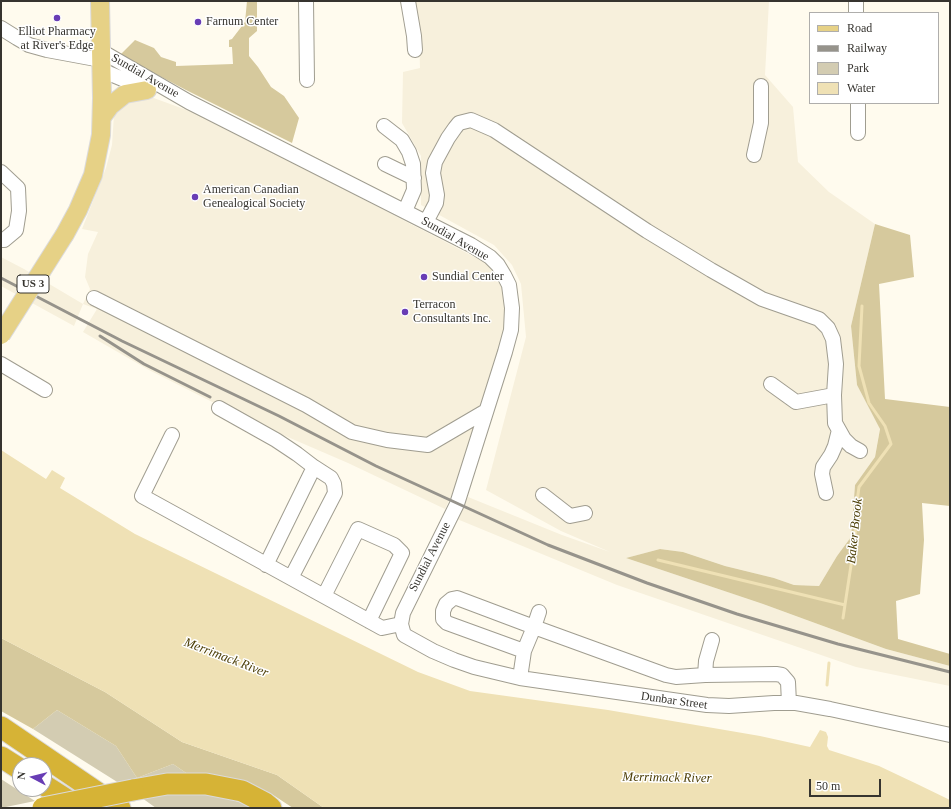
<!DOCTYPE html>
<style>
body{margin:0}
#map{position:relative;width:951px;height:809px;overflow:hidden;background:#fffbee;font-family:Georgia,serif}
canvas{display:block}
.frame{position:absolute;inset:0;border:2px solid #36342f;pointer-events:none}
.legend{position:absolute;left:809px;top:12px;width:130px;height:92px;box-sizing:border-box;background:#fff;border:1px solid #afaeac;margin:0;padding:5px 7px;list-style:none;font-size:12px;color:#36342f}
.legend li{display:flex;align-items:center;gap:8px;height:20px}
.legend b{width:20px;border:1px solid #afaeac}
.north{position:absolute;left:12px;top:757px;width:40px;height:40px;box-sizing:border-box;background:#fff;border:1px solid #afaeac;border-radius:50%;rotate:277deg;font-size:11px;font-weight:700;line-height:16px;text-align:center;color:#36342f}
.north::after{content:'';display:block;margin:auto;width:14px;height:18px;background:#683db5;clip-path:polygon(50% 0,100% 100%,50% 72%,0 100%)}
.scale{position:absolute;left:809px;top:779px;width:72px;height:18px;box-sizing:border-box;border:2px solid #36342f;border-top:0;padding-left:5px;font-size:12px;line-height:14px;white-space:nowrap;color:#36342f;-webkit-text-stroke:3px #fff;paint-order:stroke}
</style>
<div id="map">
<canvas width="951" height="809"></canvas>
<div class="frame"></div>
<ul class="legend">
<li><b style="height:5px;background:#e6d186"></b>Road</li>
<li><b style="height:5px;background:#96938b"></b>Railway</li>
<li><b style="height:11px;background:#d3ccb2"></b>Park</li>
<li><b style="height:11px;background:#efe1b5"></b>Water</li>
</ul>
<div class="north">N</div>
<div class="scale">50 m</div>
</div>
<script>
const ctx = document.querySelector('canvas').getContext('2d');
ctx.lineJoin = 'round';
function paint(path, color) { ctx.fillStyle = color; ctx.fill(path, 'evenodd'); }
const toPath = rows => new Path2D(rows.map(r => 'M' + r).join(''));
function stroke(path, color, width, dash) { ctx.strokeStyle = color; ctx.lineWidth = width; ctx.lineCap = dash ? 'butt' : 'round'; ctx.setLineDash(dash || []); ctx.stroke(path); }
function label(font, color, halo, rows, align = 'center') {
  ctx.font = font + ' Georgia,serif'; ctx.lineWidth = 3; ctx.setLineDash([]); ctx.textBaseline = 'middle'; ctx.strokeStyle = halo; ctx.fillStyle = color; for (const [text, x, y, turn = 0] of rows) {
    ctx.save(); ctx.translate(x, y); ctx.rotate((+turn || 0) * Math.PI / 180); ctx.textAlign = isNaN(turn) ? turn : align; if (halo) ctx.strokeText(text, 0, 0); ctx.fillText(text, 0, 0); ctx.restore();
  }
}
paint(toPath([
 [413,1,769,1,765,75,793,107,798,162,829,192,875,224,851,326,857,385,880,428,875,457,855,485,851,537,837,556,819,586,794,585,774,578,725,566,683,552,660,549,626,558,763,604,886,649,950,666,950,686,856,667,617,585,457,519,468,497,562,535,610,552,561,531,486,490,526,337,521,284,512,265,494,245,421,205,421,156,402,123,403,72,420,68,419,37],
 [151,97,192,112,220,125,484,262,495,271,499,278,505,294,505,334,454,490,445,509,348,463,246,419,149,370,83,332,97,309,83,304,74,326,1,286,1,257,24,269,83,304,90,289,85,277,88,254,98,232,82,229,106,168,112,145,114,114,125,100]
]), '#f7f0dc');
paint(toPath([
 [57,710,116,746,137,778,173,764,189,775,122,785,33,729],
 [1,779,35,801,1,808],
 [174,791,212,794,249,805,254,808,156,808,142,798]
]), '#d3ccb2');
paint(toPath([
 [247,1,257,1,257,31,249,38,249,56,258,67,271,87,284,96,299,118,292,143,186,90,120,55,135,40,154,48,161,57,176,62,176,66,233,64,232,47,229,47,229,40,232,39,245,22],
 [875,224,910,235,914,277,879,284,885,399,950,407,950,506,922,503,924,540,920,594,896,601,898,639,950,654,950,666,886,649,763,604,623,557,626,558,660,549,683,552,725,566,774,578,794,585,819,586,837,556,851,537,855,485,875,457,880,429,857,385,851,326],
 [1,638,105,692,182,742,277,775,324,808,293,808,270,793,241,781,189,775,173,764,137,778,116,746,57,710,33,729,1,711]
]), '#d6c99d');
paint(toPath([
 [1,450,46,479,52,470,65,478,60,488,135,534,418,672,470,691,608,710,760,736,810,747,820,730,826,732,828,737,827,746,829,750,879,766,917,784,950,800,950,808,324,808,277,775,182,742,105,692,1,638]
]), '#efe1b5');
stroke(toPath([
 [658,560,845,605],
 [843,618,855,539,856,509,859,487,891,444,885,426,869,403,859,366,862,306],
 [827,685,829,663]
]), '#efe1b5', 3);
const minor = toPath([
 [306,1,307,80],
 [408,1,414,36,415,50],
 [856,1,856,13],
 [1,28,17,38,29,45,47,50,101,60],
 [101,51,189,102,471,245,490,257,498,265,504,275,509,285,512,308,511,330,505,352,457,504,403,613,401,624,404,635,433,651,454,660,474,667,520,678,707,705,729,706,774,703,796,703,830,709,950,735],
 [101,70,149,90],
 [858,103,858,133],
 [384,126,402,140,409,152,413,164,414,190,405,211],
 [754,155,761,123,761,86],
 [385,164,414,178],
 [1,172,18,188,19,211,16,230,4,240,1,240],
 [426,222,436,203,437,195,433,173,435,162,448,138,455,128,459,123,471,120,494,130,647,231,711,270,762,299,819,319,828,328,833,339,836,364,834,395,835,423,844,439,851,446,860,451],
 [94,298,306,405,352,432,387,440,428,445,486,411],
 [1,364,45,390],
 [771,384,796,402,834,395],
 [219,408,276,440,297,454,314,467,331,478,334,484,335,493,291,578],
 [172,435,142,496,382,628,401,624],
 [826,493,822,474,823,467,831,455,835,446,839,430],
 [543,495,570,516,585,513],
 [266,565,314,467],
 [324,596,358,529,394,545,402,553,369,621],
 [712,640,706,661,705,675,776,674,782,675,788,682,789,703],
 [524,651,447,623,443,619,443,611,446,604,452,599,457,598,534,627,539,612],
 [520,678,524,651,534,627,666,675,676,677,705,675]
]);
const major = toPath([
 [102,117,110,106,125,94,147,90],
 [65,234,78,210,93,175,101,135,102,98,100,1]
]);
const highway = toPath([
 [1,727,120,808],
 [1,757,20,769],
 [44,785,80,808],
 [133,790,167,784,206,784,242,791,265,803,271,808]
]);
stroke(minor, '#a09d90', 16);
stroke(major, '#dbdada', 20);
stroke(highway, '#dbdada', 23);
stroke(minor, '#fff', 14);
stroke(major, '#e6d186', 18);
stroke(highway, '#d6b336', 21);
stroke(toPath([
 [1,278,122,341,279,416,376,466,548,545,647,583,737,614,838,644,950,672],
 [100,336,144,364,210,397]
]), '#96938b', 3);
const majorBridge = toPath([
 [1,335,65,234]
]);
const highwayBridge = toPath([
 [43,808,133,790]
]);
stroke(majorBridge, '#dbdada', 20, []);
stroke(highwayBridge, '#dbdada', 23, []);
stroke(majorBridge, '#e6d186', 18);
stroke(highwayBridge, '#d6b336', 21);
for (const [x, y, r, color] of [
 [57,18,4,"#683db5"],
 [198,22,4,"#683db5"],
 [195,197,4,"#683db5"],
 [424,277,4,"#683db5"],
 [405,312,4,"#683db5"]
]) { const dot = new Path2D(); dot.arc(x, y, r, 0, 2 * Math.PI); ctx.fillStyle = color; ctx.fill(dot); stroke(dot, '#fff', 1.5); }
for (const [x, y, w] of [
 [33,284,32]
]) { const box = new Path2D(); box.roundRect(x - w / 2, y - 9, w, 18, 3); ctx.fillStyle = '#fff'; ctx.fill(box); stroke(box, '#36342f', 1); }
label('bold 11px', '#36342f', null, [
 ["US 3",33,284]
]);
label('12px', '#36342f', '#fff', [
 ["Farnum Center",206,22],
 ["Elliot Pharmacy",57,32,"center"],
 ["at River's Edge",57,46,"center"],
 ["American Canadian",203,190],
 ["Genealogical Society",203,204],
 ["Sundial Center",432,277],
 ["Terracon",413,305],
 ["Consultants Inc.",413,319]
], 'left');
label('12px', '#36342f', '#fff', [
 ["Sundial Avenue",145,76,30],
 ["Sundial Avenue",455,239,30],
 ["Sundial Avenue",430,557,-63],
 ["Dunbar Street",674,701,8]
]);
label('italic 13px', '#4d3f07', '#fff', [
 ["Baker Brook",855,531,-84],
 ["Merrimack River",226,658,21],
 ["Merrimack River",667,778,1]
]);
</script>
